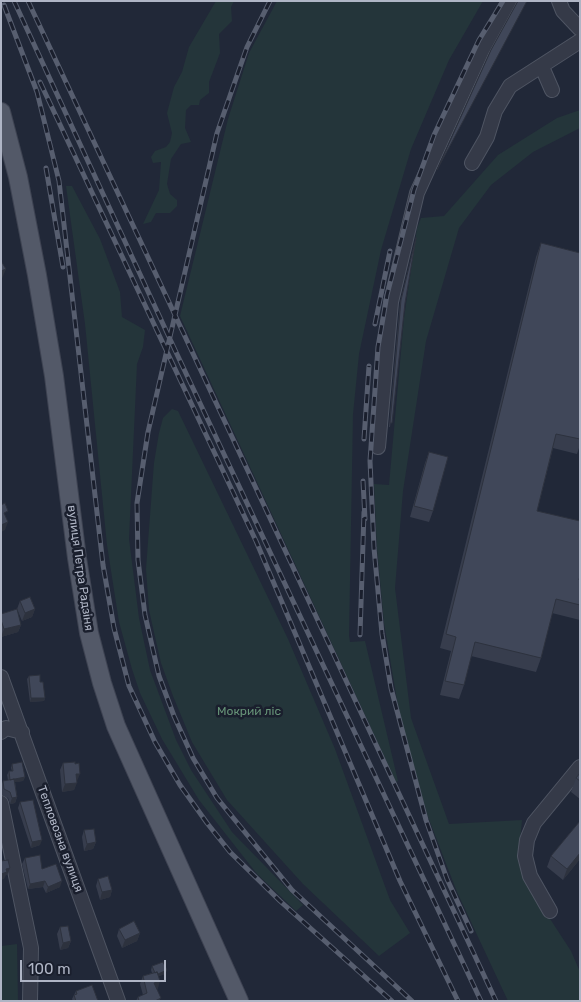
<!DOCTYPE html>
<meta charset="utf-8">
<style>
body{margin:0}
#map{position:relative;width:581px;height:1002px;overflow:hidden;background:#212838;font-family:Rubik,sans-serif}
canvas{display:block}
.frame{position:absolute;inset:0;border:2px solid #afb5c5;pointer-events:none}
.scale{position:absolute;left:20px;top:960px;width:146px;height:22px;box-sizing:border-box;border:2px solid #afb5c5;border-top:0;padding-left:6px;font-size:15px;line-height:18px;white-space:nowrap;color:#afb5c5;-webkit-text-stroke:4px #1a1f2d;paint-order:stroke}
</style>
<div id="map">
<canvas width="581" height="1002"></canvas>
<div class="frame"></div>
<div class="scale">100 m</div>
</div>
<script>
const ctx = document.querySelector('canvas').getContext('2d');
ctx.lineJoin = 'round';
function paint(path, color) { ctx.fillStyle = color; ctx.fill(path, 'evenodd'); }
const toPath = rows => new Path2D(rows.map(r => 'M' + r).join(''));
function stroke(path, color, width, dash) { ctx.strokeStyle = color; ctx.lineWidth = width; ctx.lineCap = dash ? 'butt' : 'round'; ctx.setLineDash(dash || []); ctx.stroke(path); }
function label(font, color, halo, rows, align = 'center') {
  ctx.font = font + ' Rubik,sans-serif'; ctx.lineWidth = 5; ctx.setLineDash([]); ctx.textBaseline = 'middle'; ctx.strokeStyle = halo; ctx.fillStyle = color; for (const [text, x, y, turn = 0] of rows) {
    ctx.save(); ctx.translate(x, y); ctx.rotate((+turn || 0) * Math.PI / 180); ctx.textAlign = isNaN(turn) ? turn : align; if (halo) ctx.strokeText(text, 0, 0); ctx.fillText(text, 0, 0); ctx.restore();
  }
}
paint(toPath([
 [216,1,234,1,231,7,232,21,219,34,220,53,209,82,209,93,200,100,199,105,191,105,186,110,185,128,191,142,181,144,171,159,167,184,170,194,177,200,177,206,170,213,156,213,151,222,143,224,159,190,161,162,153,163,151,157,155,151,166,147,170,142,172,133,167,113,174,87,182,72,189,47],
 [277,1,483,1,449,60,411,149,381,250,359,354,353,414,349,636,350,642,365,641,398,781,396,782,180,316,228,119,249,53],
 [580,110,580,128,533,152,491,185,459,228,426,341,403,491,395,588,411,718,449,824,522,820,518,860,524,879,571,951,580,972,580,1001,508,1001,457,892,428,817,400,718,384,623,377,549,374,484,389,485,404,318,417,228,421,218,444,216,498,155,557,118],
 [66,186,72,186,100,239,120,292,122,317,145,330,143,347,137,364,129,539,139,618,150,670,176,740,191,770,232,832,303,905,296,911,257,874,199,800,162,739,140,693,132,669,119,622,107,545,85,324],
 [172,409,178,411,288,639,335,749,390,900,410,933,379,956,303,884,227,800,192,742,173,696,161,663,149,610,146,569,154,463,159,433,163,418],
 [17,944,18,1001,1,1001,1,946]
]), '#24353a');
const minor = toPath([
 [559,1,563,11,580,29],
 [542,67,552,90],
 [472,163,487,137,495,111,510,86,580,41],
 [378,447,391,302,417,193,482,50,509,1],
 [1,677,118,1001],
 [1,732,6,728,22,732],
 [1,803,31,948,30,1001],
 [550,911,530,876,525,856,527,840,534,823,580,767]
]);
const major = toPath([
 [1,112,18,177,37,275,54,376,77,558,89,633,102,683,116,726,239,1001]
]);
stroke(minor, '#4f5563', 16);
stroke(major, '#3e4352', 20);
stroke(minor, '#353a48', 14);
stroke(major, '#535968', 18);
const rail = toPath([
 [14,1,175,350,481,1001],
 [28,1,496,1001],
 [270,1,247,47,217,133,148,432,137,503,138,560,145,615,159,676,174,716,193,758,217,798,292,890,412,1001],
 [4,5,37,92,59,181,103,565,114,628,129,686,155,742,180,785,207,823,230,852,280,901,392,1001],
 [40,82,256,541,400,881,458,1001],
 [46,168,63,267],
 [375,324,390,251],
 [364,439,369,366],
 [363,481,365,519],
 [360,635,364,512],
 [471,931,447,879,426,820,391,688,382,634,374,548,370,461,378,347,387,295,414,190,434,135,479,40,503,1]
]);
stroke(rail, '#575e6f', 5);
stroke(rail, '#1a1f2d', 3, [9]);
paint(toPath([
 [416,238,405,303,390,427,389,427,400,303],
 [541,243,580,253,580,445,577,454,553,448,537,511,579,580,580,580,580,620,552,613,541,658,536,672,471,656,464,685,459,699,440,695,451,651,440,648,536,257],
 [429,452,433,511,429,522,410,517,425,463],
 [20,601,35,609,32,617,22,621,17,609],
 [1,614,21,625,18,632,1,637],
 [29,676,40,682,45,698,44,701,30,702,27,679],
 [63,763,77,781,74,790,62,792,60,770],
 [12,764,25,777,23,781,15,782,17,797,15,803,10,804,8,798,2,795,1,786,3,781,8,780,7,775,9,771,12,771,11,768],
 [580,773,580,799,571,792,576,778],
 [20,802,40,845,31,848,18,808],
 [580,821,580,859,563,880,547,867,551,856],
 [84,830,96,842,93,849,84,851,82,837],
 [25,858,42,869,60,887,46,893,43,887,28,889,22,864],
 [98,879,112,890,110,897,100,900,96,886],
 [60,927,71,941,68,948,60,950,57,934],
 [119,929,140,933,137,941,122,948,117,936],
 [152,966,167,970,165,974,159,976,158,988,157,989,160,1001,136,1001,138,997,143,995,140,984,143,976,152,973,151,970],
 [76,991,98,1001,73,1001,72,999]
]), '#373d4d');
paint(toPath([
 [6,269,1,281,1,271],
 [8,522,5,530,1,532,1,525],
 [35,609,32,617,22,621,25,613],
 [21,625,18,632,1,637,4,629],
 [31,698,45,698,44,701,30,702],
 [76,774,80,774,77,781,73,781],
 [25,777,23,781,9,783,10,780],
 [77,783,74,790,62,792,65,784],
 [17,797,15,803,10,804,12,798],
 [42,840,40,845,31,848,32,842],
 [96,842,93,849,84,851,87,844],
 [580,853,580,859,563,880,567,869],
 [10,868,7,875,6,875,4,879,1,880,1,874,6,869],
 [45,881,43,887,28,889,30,884],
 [62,881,60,887,46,893,48,887],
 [112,890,110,897,100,900,102,892],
 [140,933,137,941,122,948,125,940],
 [71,941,68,948,60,950,63,943],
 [167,970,165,974,154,978,156,975],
 [160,981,158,988,151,990,154,983]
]), '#2d323e');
const building = toPath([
 [518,1,527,1,437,170,491,50,518,1],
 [416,238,405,303,392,423,390,423,401,300,416,238],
 [541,243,580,253,580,439,556,434,537,511,580,521,580,575,579,580,580,580,580,605,556,599,541,658,475,642,464,685,445,681,456,637,446,634,541,243],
 [1,261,6,269,1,271,1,261],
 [429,452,448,457,433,511,414,506,429,452],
 [5,503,8,511,4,513,8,522,1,525,1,505,5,503],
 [30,597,35,609,25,613,20,601,30,597],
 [17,609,21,625,4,629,1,620,1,614,17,609],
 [40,675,40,682,43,682,45,698,31,698,29,676,40,675],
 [22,762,25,777,10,780,9,771,13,771,12,764,22,762],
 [75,762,75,764,79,763,80,774,76,774,77,783,65,784,63,763,75,762],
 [580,773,580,781,576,778,580,773],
 [14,779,17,797,12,798,10,792,4,789,3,781,14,779],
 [33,800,42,840,32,842,20,802,33,800],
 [580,821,580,853,567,869,551,856,580,821],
 [94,829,96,842,87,844,84,830,94,829],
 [40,855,42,869,56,864,62,881,48,887,45,881,30,884,25,858,40,855],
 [8,860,10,868,6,869,7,872,1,874,1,861,8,860],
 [108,876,112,890,102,892,98,879,108,876],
 [134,921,140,933,125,940,119,929,134,921],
 [68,926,71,941,63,943,60,927,68,926],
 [163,962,167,970,158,974,157,972,155,973,152,966,163,962],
 [157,972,160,981,154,983,161,998,155,1001,139,1001,138,997,147,993,143,976,157,972],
 [92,985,98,1001,76,1001,74,995,77,994,76,991,92,985]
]);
paint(building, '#404759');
stroke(building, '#2d323e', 1);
label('12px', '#afb5c5', '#1a1f2d', [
 ["вулиця Петра Радзіня",80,568,82],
 ["Тепловозна вулиця",60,839,70]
]);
label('12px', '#679478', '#1a1f2d', [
 ["Мокрий ліс",249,712]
]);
</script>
